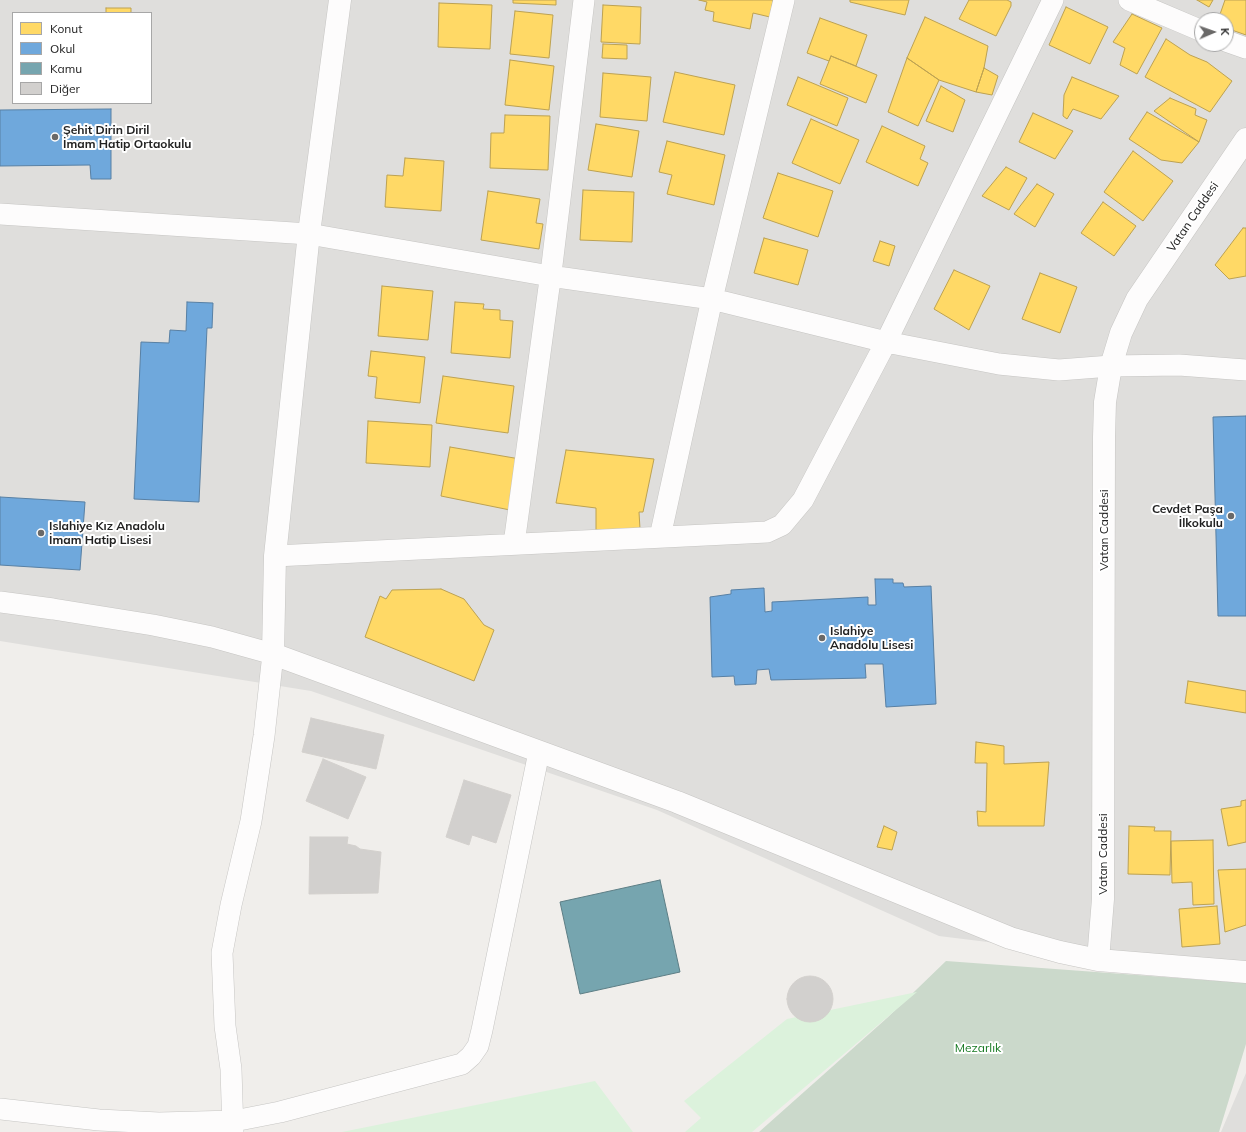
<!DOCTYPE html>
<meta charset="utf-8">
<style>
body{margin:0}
#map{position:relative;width:1246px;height:1132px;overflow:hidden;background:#f0eeeb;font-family:Mulish,sans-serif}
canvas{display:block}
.legend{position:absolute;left:12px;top:12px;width:140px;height:92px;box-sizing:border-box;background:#fff;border:1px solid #a7a7a7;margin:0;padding:5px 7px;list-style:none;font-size:12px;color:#222}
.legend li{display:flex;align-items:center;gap:8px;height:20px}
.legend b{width:20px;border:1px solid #a7a7a7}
.north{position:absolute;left:1194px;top:12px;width:40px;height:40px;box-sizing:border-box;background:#fff;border:1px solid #a7a7a7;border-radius:50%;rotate:88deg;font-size:11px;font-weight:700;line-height:16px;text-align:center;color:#222}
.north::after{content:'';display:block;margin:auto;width:14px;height:18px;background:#6a6968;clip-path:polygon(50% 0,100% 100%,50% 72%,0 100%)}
</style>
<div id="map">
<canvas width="1246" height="1132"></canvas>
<ul class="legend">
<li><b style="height:11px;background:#ffd966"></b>Konut</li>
<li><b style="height:11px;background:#6fa8dc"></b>Okul</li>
<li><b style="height:11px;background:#76a5af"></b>Kamu</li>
<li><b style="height:11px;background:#d2d0ce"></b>Diğer</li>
</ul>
<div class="north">K</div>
</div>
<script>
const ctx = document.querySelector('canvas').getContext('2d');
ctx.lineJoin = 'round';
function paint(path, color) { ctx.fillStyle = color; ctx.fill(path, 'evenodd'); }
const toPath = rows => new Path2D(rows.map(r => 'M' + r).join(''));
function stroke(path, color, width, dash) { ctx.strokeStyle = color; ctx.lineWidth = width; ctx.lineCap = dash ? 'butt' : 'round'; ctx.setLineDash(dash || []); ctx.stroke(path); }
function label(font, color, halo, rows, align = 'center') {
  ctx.font = font + ' Mulish,sans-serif'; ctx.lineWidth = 4; ctx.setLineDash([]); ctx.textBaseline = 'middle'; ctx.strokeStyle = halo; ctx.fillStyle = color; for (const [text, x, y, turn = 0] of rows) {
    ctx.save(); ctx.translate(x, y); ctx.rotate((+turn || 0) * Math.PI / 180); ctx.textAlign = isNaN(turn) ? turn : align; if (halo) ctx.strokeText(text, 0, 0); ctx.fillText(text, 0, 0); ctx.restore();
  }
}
paint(toPath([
 [0,0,1246,0,1246,974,939,936,657,810,311,691,0,641],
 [13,13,151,13,151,103,13,103],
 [1202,20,1226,20,1226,44,1202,44],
 [1246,1073,1246,1132,1221,1132]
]), '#dfdedc');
paint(toPath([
 [946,961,1246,983,1246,1044,1219,1132,759,1132,887,1018]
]), '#cbd9cb');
paint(toPath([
 [917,992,752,1132,685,1132,701,1118,684,1101,787,1019],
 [595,1081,633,1132,342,1132]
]), '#dcf2dc');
const homes = toPath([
 [513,0,556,0,556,5,513,3,513,0],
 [699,0,773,0,770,17,753,13,750,29,713,21,714,12,705,10,707,2,699,0],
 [850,0,909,0,905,15,850,2,850,0],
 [969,0,1007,0,1011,2,1011,6,996,36,959,19,969,0],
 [1197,0,1213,0,1209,7,1197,0],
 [1225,0,1246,0,1246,35,1226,28,1226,20,1218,20,1225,0],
 [439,3,492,5,490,49,438,47,439,3],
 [603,5,641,7,640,44,601,42,603,5],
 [1066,7,1108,27,1090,64,1049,45,1066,7],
 [106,8,131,8,131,13,106,13,106,8],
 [515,11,553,15,549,58,510,54,515,11],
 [1132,14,1162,28,1137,74,1120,65,1125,48,1113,42,1132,14],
 [925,17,988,46,984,68,976,92,939,80,907,58,925,17],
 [820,18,867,35,856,66,831,56,829,61,807,53,820,18],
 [1166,39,1190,55,1207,62,1232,81,1210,112,1145,77,1166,39],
 [603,44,627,45,627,59,602,58,603,44],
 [831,56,877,75,866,103,820,84,831,56],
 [907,58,939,80,918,126,888,112,907,58],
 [510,60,554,66,549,110,505,105,510,60],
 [984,68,998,76,992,95,976,92,984,68],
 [675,72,735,85,724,135,663,122,675,72],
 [603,73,651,77,647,121,600,117,603,73],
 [798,77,848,98,837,126,787,105,798,77],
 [1072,77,1119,96,1101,119,1073,109,1067,119,1063,116,1064,95,1072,77],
 [941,86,965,100,953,132,926,121,941,86],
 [1170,98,1196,109,1195,115,1207,120,1199,142,1154,111,1170,98],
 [1147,112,1199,142,1182,163,1161,160,1129,139,1147,112],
 [1033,113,1073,131,1055,159,1019,142,1033,113],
 [505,115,550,116,548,170,490,168,491,133,504,133,505,115],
 [811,119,859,140,840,184,792,163,811,119],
 [596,124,639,131,632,177,588,170,596,124],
 [882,126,925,146,920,159,928,163,918,186,866,162,882,126],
 [667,141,725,155,714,205,667,194,672,175,659,172,667,141],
 [1133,151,1173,181,1143,221,1104,192,1133,151],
 [405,158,444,161,441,211,385,207,387,175,403,176,405,158],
 [1006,167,1027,178,1009,210,982,196,1006,167],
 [778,173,833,191,818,237,763,218,778,173],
 [1037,184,1054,194,1035,227,1014,214,1037,184],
 [583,190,634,192,632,242,580,240,583,190],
 [488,191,540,199,536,223,543,224,539,249,481,240,488,191],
 [1103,202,1136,226,1114,256,1081,233,1103,202],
 [1243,228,1246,228,1246,276,1229,279,1215,265,1243,228],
 [764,238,808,250,798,285,754,273,764,238],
 [880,241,895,246,889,266,873,261,880,241],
 [954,270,990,286,969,330,934,309,954,270],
 [1040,273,1077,287,1060,333,1022,319,1040,273],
 [382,286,433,291,428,340,378,336,382,286],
 [455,302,484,304,483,309,500,310,500,320,513,321,510,358,451,353,455,302],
 [371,351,425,357,420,403,375,398,377,377,368,376,371,351],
 [443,376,514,386,508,433,436,423,443,376],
 [368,421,432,425,430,467,366,463,368,421],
 [450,447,520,459,510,510,441,496,450,447],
 [566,450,654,459,643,512,639,512,640,529,596,530,596,508,556,503,566,450],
 [441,589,464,599,484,625,494,630,474,681,365,637,380,596,386,599,392,590,441,589],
 [1188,681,1246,691,1246,713,1185,703,1188,681],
 [976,742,1004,746,1004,764,1049,762,1044,826,978,826,977,811,986,812,987,763,975,763,976,742],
 [1246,800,1246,842,1228,846,1221,809,1241,806,1241,801,1246,800],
 [884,826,897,832,892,850,877,847,884,826],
 [1129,826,1155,827,1154,831,1171,831,1170,875,1128,874,1129,826],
 [1213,840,1214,904,1193,905,1192,882,1172,883,1171,841,1213,840],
 [1246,869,1246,925,1225,932,1218,870,1246,869],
 [1217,906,1220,944,1182,947,1179,909,1217,906]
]);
paint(homes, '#ffd966');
stroke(homes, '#bda252', 1);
const schools = toPath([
 [111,109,111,179,91,179,90,165,0,166,0,110,111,109],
 [187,302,213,303,212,328,207,328,199,502,134,499,141,342,169,343,170,330,186,331,187,302],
 [1246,416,1246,616,1218,616,1213,417,1246,416],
 [0,497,85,502,80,570,0,565,0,497],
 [875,579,893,579,893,583,903,583,904,587,931,586,936,704,886,707,883,664,865,664,866,678,771,680,769,669,757,670,756,684,735,685,734,676,712,677,710,597,731,594,731,590,764,588,765,612,772,611,772,602,868,597,868,605,876,605,875,579]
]);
paint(schools, '#6fa8dc');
stroke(schools, '#5880a4', 1);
const public = toPath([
 [660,880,680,972,580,994,560,902,660,880]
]);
paint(public, '#76a5af');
stroke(public, '#5d7e85', 1);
const building = toPath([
 [311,718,384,735,376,769,302,752,311,718],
 [323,759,366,777,348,819,306,801,323,759],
 [464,780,511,795,496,843,472,835,469,845,446,837,464,780],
 [310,837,348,837,347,844,356,846,360,849,381,852,378,893,309,894,310,837],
 '787 999a23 23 0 1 1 46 0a23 23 0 1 1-46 0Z'
]);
paint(building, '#d2d0ce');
stroke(building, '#d3d0cd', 1);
const minor = toPath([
 [1129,0,1202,31],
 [1226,41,1246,48],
 [0,214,309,234,550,276,712,299,886,342,999,364,1059,370,1111,366,1179,365,1246,370],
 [660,537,712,299,784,0],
 [514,544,552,265,584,0],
 [275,556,767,532,782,525,803,500,886,342,1053,0],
 [0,602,53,609,153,625,212,637,273,654,264,736,251,821,231,905,222,953,225,1026,231,1069,233,1132],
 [0,1109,99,1120,159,1123,234,1121,280,1112,462,1064,471,1056,478,1046,482,1030,539,752]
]);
const tertiary = toPath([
 [340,0,309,233,275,556,273,654,677,802,1010,938,1060,952,1098,960,1246,972],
 [1098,960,1103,899,1104,437,1105,402,1111,366,1121,333,1137,299,1246,139]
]);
stroke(minor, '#c6c5c3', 22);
stroke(tertiary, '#c6c5c3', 23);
stroke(minor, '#fdfcfc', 21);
stroke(tertiary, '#fdfcfc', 22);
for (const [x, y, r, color] of [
 [55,137,4,"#6a6968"],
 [1231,516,4,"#6a6968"],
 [41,533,4,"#6a6968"],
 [822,638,4,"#6a6968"]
]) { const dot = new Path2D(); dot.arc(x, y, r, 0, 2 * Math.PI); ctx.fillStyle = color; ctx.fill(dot); stroke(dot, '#fff', 1.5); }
label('bold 12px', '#222', '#fff', [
 ["Şehit Dirin Diril",63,130],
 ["İmam Hatip Ortaokulu",63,144],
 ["Cevdet Paşa",1223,509,"right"],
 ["İlkokulu",1223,523,"right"],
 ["Islahiye Kız Anadolu",49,526],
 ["İmam Hatip Lisesi",49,540],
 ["Islahiye",830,631],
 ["Anadolu Lisesi",830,645]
], 'left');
label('12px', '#222', '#fff', [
 ["Vatan Caddesi",1193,217,-56],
 ["Vatan Caddesi",1104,530,-90],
 ["Vatan Caddesi",1103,854,-90]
]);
label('12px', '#167921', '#fff', [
 ["Mezarlık",978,1048]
]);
</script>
